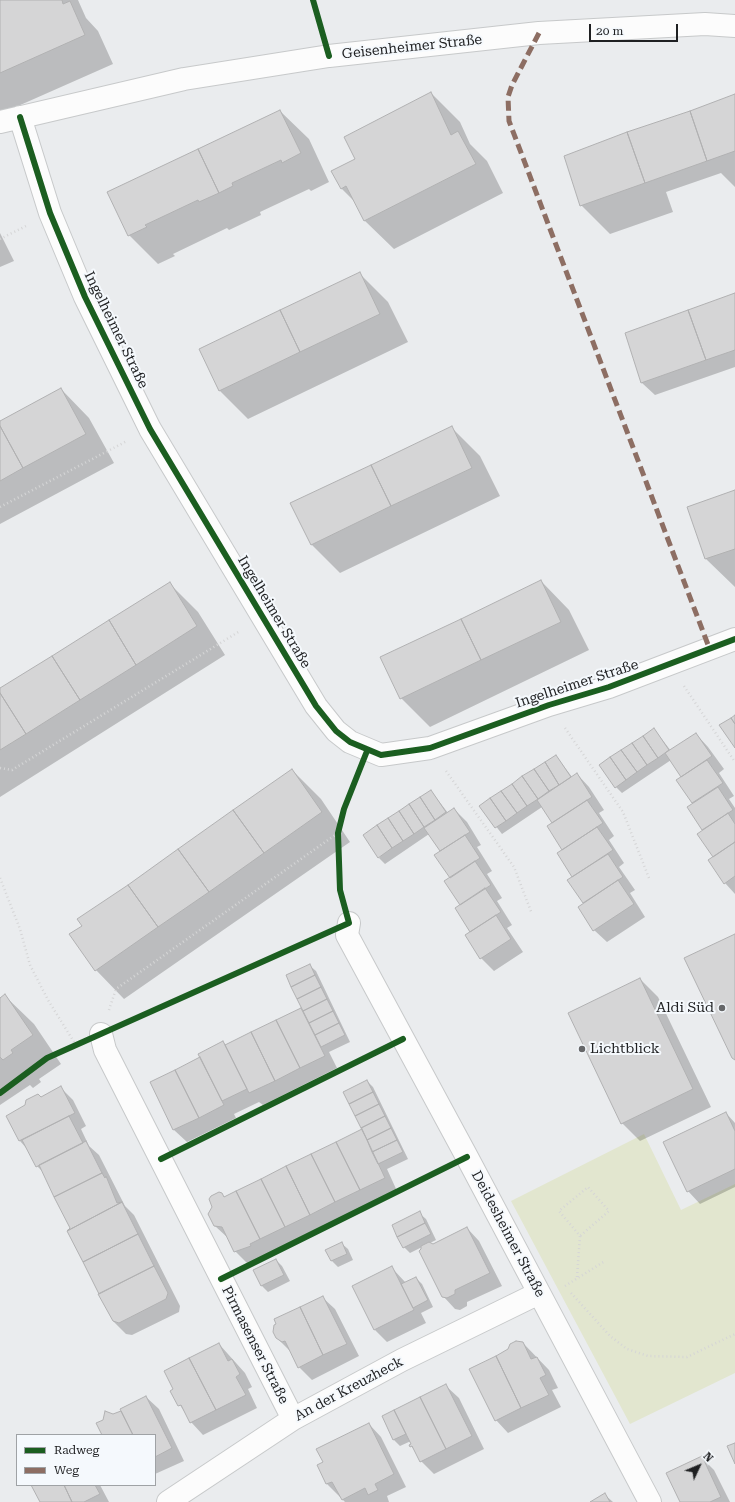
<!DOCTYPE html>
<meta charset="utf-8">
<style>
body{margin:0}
#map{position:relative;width:735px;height:1502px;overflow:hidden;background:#eaecee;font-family:"Roboto Serif",serif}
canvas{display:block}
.legend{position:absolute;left:16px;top:1434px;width:140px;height:52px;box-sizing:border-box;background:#f5f9fd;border:1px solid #9fa2a5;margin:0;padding:5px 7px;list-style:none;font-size:12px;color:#1f2022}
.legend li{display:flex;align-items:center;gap:8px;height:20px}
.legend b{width:20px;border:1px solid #9fa2a5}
.north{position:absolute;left:679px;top:1446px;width:40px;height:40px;-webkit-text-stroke:3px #f5f9fd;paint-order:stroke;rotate:46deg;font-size:11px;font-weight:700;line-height:16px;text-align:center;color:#1f2022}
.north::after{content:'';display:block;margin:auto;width:14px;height:18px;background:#1f2022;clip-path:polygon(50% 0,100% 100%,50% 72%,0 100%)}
.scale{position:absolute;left:589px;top:24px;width:89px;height:18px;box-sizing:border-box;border:2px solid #1f2022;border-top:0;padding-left:5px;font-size:12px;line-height:14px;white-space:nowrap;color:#1f2022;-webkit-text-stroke:3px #f5f9fd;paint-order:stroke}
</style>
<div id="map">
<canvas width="735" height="1502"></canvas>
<ul class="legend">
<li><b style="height:5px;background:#1b5e20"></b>Radweg</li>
<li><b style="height:5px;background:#8d6e63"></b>Weg</li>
</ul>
<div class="north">N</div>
<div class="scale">20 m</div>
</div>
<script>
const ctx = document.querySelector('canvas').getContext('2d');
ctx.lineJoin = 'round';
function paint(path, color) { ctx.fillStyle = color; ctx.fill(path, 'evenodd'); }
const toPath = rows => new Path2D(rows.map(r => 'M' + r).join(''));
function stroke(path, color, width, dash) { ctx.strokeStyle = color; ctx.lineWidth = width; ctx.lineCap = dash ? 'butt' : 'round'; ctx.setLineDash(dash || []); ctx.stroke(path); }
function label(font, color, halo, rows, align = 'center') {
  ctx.font = font + ' "Roboto Serif",serif'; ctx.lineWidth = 4; ctx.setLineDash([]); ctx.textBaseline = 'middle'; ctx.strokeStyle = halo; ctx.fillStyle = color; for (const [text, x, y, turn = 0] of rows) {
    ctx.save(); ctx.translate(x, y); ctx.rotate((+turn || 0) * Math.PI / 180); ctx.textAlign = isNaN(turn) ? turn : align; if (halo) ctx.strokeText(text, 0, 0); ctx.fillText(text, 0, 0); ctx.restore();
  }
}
paint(toPath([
 [644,1134,681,1210,735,1184,735,1373,630,1424,511,1201]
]), '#e2e6cf');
paint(toPath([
 [0,0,78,0,86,18,98,31,113,64,0,114],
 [431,93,460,122,470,144,487,161,503,193,394,249,365,221,356,203,341,188,357,159],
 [735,95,735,187,721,173,666,192,673,212,610,234,581,205],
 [280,111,309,139,329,182,311,191,309,189,260,212,261,215,229,230,227,228,173,254,175,256,158,264,129,235],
 [0,233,14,261,0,267],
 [359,273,388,302,408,342,248,419,219,390],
 [735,294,735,367,655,395,642,383,626,334],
 [61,389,89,418,114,463,0,524,0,422],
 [451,427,480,456,500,496,340,573,311,544],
 [735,491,735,587,706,559,688,507],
 [541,581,569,610,589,650,430,727,401,698],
 [169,583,198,612,225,655,0,797,0,690],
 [654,729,671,751,696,734,708,747,724,769,719,773,734,796,729,799,735,808,735,894,725,883,704,830,688,807,693,804,678,781,683,777,671,760,622,793,616,787],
 [556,756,572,777,577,774,589,787,604,810,599,813,614,836,609,840,624,863,619,867,635,890,630,893,645,917,607,942,594,930,584,903,569,880,574,877,553,823,542,807,502,834,480,806],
 [292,770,321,799,350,842,124,999,96,970],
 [431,791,448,813,454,809,467,822,481,845,477,847,492,871,487,874,502,898,497,901,512,925,507,928,523,952,494,971,481,958,441,852,429,834,385,864,379,858],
 [309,965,316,971,350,1042,329,1052,337,1068,263,1105,259,1102,234,1114,236,1118,187,1142,174,1130,151,1083,202,1058,223,1042,227,1046,301,1009,304,1012],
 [640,979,658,997,711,1107,640,1141,622,1123],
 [5,996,34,1024,61,1064,39,1079,41,1082,33,1088,30,1085,0,1105,0,999],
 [367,1081,373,1087,408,1159,387,1169,397,1191,273,1252,262,1257,263,1258,248,1264,235,1251,228,1238,215,1226,221,1194,225,1198,362,1130],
 [61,1088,73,1100,86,1126,81,1129,89,1146,99,1155,125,1206,134,1215,180,1306,179,1312,132,1335,126,1334,113,1321,67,1230,71,1228,43,1172,37,1166,28,1150,20,1141,7,1117],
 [726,1113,735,1123,735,1187,700,1204,688,1191],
 [419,1213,426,1219,436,1240,430,1243,433,1245,467,1228,479,1241,502,1286,467,1302,467,1306,460,1310,455,1309,443,1296,422,1247,410,1253,404,1247],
 [341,1243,348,1249,353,1260,338,1267,332,1261,326,1250],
 [276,1260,282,1266,290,1281,268,1292,262,1286,254,1270],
 [392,1268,406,1283,416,1278,422,1284,433,1307,421,1313,426,1323,387,1342,375,1330],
 [322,1297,335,1309,359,1356,312,1380,299,1367,290,1351,277,1338],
 [523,1343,549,1370,558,1388,552,1390,561,1407,508,1433,496,1420],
 [219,1344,245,1373,252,1387,248,1389,257,1408,203,1435,191,1422,171,1391],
 [446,1386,459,1398,484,1449,434,1474,421,1461,416,1452,411,1446,412,1444,411,1441,400,1446,394,1440,383,1417],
 [146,1397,159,1409,184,1461,155,1474,155,1435,103,1435],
 [369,1424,381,1437,406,1487,387,1496,389,1502,345,1502,327,1484,318,1466],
 [701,1457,714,1470,730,1502,681,1502],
 [32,1485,100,1485,109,1502,41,1502],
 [605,1495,613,1502,592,1502]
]), '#0003');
const building = toPath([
 [0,0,62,0,63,4,70,1,85,35,0,73,0,0],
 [431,92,451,135,458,131,476,164,364,221,346,186,341,189,331,171,355,159,344,137,431,92],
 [735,94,735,151,707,161,690,111,735,94],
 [280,110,301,153,282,163,281,160,232,183,233,186,219,193,198,149,280,110],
 [690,111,707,161,645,183,627,132,690,111],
 [627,132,645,183,580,206,564,156,627,132],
 [198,149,219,193,199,202,198,200,145,225,147,227,128,236,107,192,198,149],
 [360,272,380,314,300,352,280,310,360,272],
 [735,293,735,350,706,360,688,310,735,293],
 [280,310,300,352,219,391,199,349,280,310],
 [688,310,706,360,641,383,625,333,688,310],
 [61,388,86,434,23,468,0,426,0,421,61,388],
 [0,426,23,468,0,481,0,426],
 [452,426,472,468,391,506,371,465,452,426],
 [371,465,391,506,311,545,290,503,371,465],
 [735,490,735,549,705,559,687,507,735,490],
 [541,580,561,622,481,660,461,619,541,580],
 [170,582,197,626,136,665,109,620,170,582],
 [461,619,481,660,400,699,380,657,461,619],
 [109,620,136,665,80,700,52,656,109,620],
 [52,656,80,700,26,734,0,693,0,688,52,656],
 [0,693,26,734,0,750,0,693],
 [735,715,735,724,731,718,735,715],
 [731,718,735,724,735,748,719,725,731,718],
 [654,728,669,750,658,758,643,736,654,728],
 [696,733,712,756,681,777,665,753,696,733],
 [643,736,658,758,647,765,632,743,643,736],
 [632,743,647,765,637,772,621,750,632,743],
 [621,750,637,772,626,780,610,757,621,750],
 [556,755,571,777,559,785,545,762,556,755],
 [610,757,626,780,615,788,599,765,610,757],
 [707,760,723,783,692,803,676,780,707,760],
 [545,762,559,785,549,791,534,769,545,762],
 [292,769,322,812,264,853,233,810,292,769],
 [534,769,549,791,538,799,522,776,534,769],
 [577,773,592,797,552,823,537,800,577,773],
 [522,776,538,799,527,806,512,784,522,776],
 [512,784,527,806,517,813,501,791,512,784],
 [718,787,733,810,702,830,687,807,718,787],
 [431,790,446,812,435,820,420,797,431,790],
 [501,791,517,813,506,821,490,798,501,791],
 [420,797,435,820,424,827,409,804,420,797],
 [490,798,506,821,495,828,479,806,490,798],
 [587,800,603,823,562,850,547,826,587,800],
 [409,804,424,827,414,834,399,811,409,804],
 [454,808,470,832,440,851,424,828,454,808],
 [233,810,264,853,209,892,178,849,233,810],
 [399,811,414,834,403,841,388,818,399,811],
 [728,813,735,824,735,842,713,857,697,834,728,813],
 [388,818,403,841,392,848,377,825,388,818],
 [377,825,392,848,378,858,363,835,377,825],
 [597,827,613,850,572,877,557,853,597,827],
 [465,835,480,858,450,878,434,855,465,835],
 [735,842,735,876,724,884,708,860,735,842],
 [178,849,209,892,158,927,128,885,178,849],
 [608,854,623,877,583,903,567,880,608,854],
 [475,861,491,885,460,905,444,881,475,861],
 [618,880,634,904,593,931,578,907,618,880],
 [128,885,158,927,95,971,69,934,82,926,77,919,128,885],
 [485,888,501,912,470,932,455,908,485,888],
 [496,915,511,939,480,959,465,935,496,915],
 [735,934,735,1060,732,1058,684,958,735,934],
 [310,964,315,975,291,987,286,975,310,964],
 [315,975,321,987,297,999,291,987,315,975],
 [640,978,693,1089,621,1124,568,1013,640,978],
 [321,987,327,999,303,1011,297,999,321,987],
 [5,994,33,1035,11,1050,13,1053,3,1060,0,1057,0,998,5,994],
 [327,999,333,1011,309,1023,303,1011,327,999],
 [301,1008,325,1056,300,1068,276,1020,301,1008],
 [333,1011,339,1023,315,1035,309,1023,333,1011],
 [276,1020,300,1068,275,1081,251,1032,276,1020],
 [339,1023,345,1035,321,1047,315,1035,339,1023],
 [251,1032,275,1081,249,1093,225,1045,251,1032],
 [223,1041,247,1089,222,1101,198,1054,223,1041],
 [200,1057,224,1105,199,1118,175,1070,200,1057],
 [175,1070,199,1118,173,1130,150,1082,175,1070],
 [367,1080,373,1092,349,1104,343,1092,367,1080],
 [61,1086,75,1113,19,1141,6,1116,25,1105,26,1100,38,1094,41,1097,61,1086],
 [373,1092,379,1104,355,1116,349,1104,373,1092],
 [379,1104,385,1116,361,1128,355,1116,379,1104],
 [726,1112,735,1131,735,1169,687,1192,663,1142,726,1112],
 [69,1116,83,1143,36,1167,22,1140,69,1116],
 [385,1116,391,1128,367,1140,361,1128,385,1116],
 [391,1128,397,1140,372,1152,367,1140,391,1128],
 [362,1129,385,1178,360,1190,336,1142,362,1129],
 [397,1140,403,1152,378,1164,372,1152,397,1140],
 [86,1141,102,1173,54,1197,39,1165,86,1141],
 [336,1142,360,1190,335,1202,311,1154,336,1142],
 [311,1154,335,1202,310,1215,286,1166,311,1154],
 [286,1166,310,1215,285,1227,261,1179,286,1166],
 [102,1173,105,1178,106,1176,117,1203,122,1202,67,1231,70,1228,54,1197,102,1173],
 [261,1179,285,1227,260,1239,236,1191,261,1179],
 [236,1191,260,1239,250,1244,251,1246,234,1252,222,1227,214,1226,208,1214,212,1207,209,1199,211,1196,219,1192,222,1193,224,1197,236,1191],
 [122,1202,138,1234,83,1262,67,1231,122,1202],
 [420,1211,425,1223,397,1237,392,1225,420,1211],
 [425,1223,431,1234,403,1248,397,1237,425,1223],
 [467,1227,490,1273,455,1290,455,1294,447,1298,442,1297,419,1251,421,1249,421,1246,429,1242,433,1244,467,1227],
 [138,1234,154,1266,99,1294,83,1262,138,1234],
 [342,1242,347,1254,331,1261,325,1250,342,1242],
 [276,1259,284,1275,261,1286,253,1270,276,1259],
 [154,1266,168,1293,166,1299,119,1323,113,1321,98,1294,154,1266],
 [392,1266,414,1310,374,1330,352,1286,392,1266],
 [416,1277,428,1300,413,1308,401,1284,416,1277],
 [323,1296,347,1344,323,1355,300,1307,323,1296],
 [300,1307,323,1355,298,1368,285,1341,282,1342,276,1338,273,1332,274,1325,276,1324,274,1319,300,1307],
 [516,1341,523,1342,531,1359,537,1357,546,1375,540,1378,549,1395,521,1408,496,1356,508,1349,510,1344,516,1341],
 [219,1343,228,1361,232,1359,240,1374,236,1377,246,1395,216,1410,189,1358,219,1343],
 [496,1356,521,1408,495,1421,469,1369,496,1356],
 [189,1358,216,1410,190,1423,181,1405,178,1406,170,1391,173,1389,164,1371,189,1358],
 [446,1384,472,1436,446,1449,420,1397,446,1384],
 [146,1396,172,1448,155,1457,155,1435,133,1435,120,1409,146,1396],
 [420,1397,446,1449,420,1462,412,1446,410,1447,409,1445,411,1444,394,1410,420,1397],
 [394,1410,406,1434,393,1440,382,1416,394,1410],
 [105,1411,113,1414,121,1411,133,1435,102,1435,96,1423,103,1420,105,1411],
 [369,1423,394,1474,375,1484,378,1490,368,1495,365,1488,342,1500,332,1482,326,1484,317,1465,323,1462,316,1449,369,1423],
 [735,1443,735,1464,727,1446,735,1443],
 [702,1456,721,1497,710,1502,680,1502,666,1473,702,1456],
 [31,1485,64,1485,72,1502,40,1502,31,1485],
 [64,1485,95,1485,100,1494,84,1502,72,1502,64,1485],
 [605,1493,610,1502,590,1502,605,1493]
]);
paint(building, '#d5d5d6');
stroke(building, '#b1b1b2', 1);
const minor = toPath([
 [20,117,50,213,85,297,150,429,316,706,336,731,350,742,381,755,430,748,549,705,609,687,735,639],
 [0,122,184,79,329,56,539,33,705,24,735,26],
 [349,923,347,935,467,1157,650,1502],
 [101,1034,105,1050,293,1419],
 [168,1502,293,1419,402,1360,539,1293]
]);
stroke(minor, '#c7c9ca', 24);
stroke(toPath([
 [0,239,26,226],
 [0,507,127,441],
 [684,686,735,762],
 [565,728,623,812,649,878],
 [0,768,12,770,240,631],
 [446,771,514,867,532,914],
 [0,878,20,929,30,965,48,1000,74,1042],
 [109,1010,116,989,338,833],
 [577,1277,580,1236,559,1211,588,1187,609,1211,580,1236],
 [565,1286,605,1261],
 [571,1293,610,1336,627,1349,648,1356,687,1357,735,1334]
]), '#d5d5d6', 2.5, [1, 3]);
stroke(minor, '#fcfcfc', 22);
stroke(toPath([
 [539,33,512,85,508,97,509,121,710,650]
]), '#8d6e63', 5, [10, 5]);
stroke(toPath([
 [313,0,329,56],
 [20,117,50,213,85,297,150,429,316,706,336,731,350,742,381,755,430,748,549,705,609,687,735,639],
 [0,1093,47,1058,349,923,340,890,338,833,344,809,367,751],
 [161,1159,403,1039],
 [221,1279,467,1157]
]), '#1b5e20', 6);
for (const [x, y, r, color] of [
 [722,1008,4,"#666769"],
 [582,1049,4,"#666769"]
]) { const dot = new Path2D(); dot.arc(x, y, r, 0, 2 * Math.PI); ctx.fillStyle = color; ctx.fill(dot); stroke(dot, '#f5f9fd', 1.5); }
label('14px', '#1f2022', '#f5f9fd', [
 ["Geisenheimer Straße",412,47,-6],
 ["Ingelheimer Straße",116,330,64],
 ["Ingelheimer Straße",274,612,59],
 ["Ingelheimer Straße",577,684,-18],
 ["Deidesheimer Straße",508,1234,62],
 ["Pirmasenser Straße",255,1345,63],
 ["An der Kreuzheck",349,1389,-28]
]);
label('14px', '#1f2022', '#f5f9fd', [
 ["Aldi Süd",714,1008],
 ["Lichtblick",590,1049,"left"]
], 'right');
</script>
